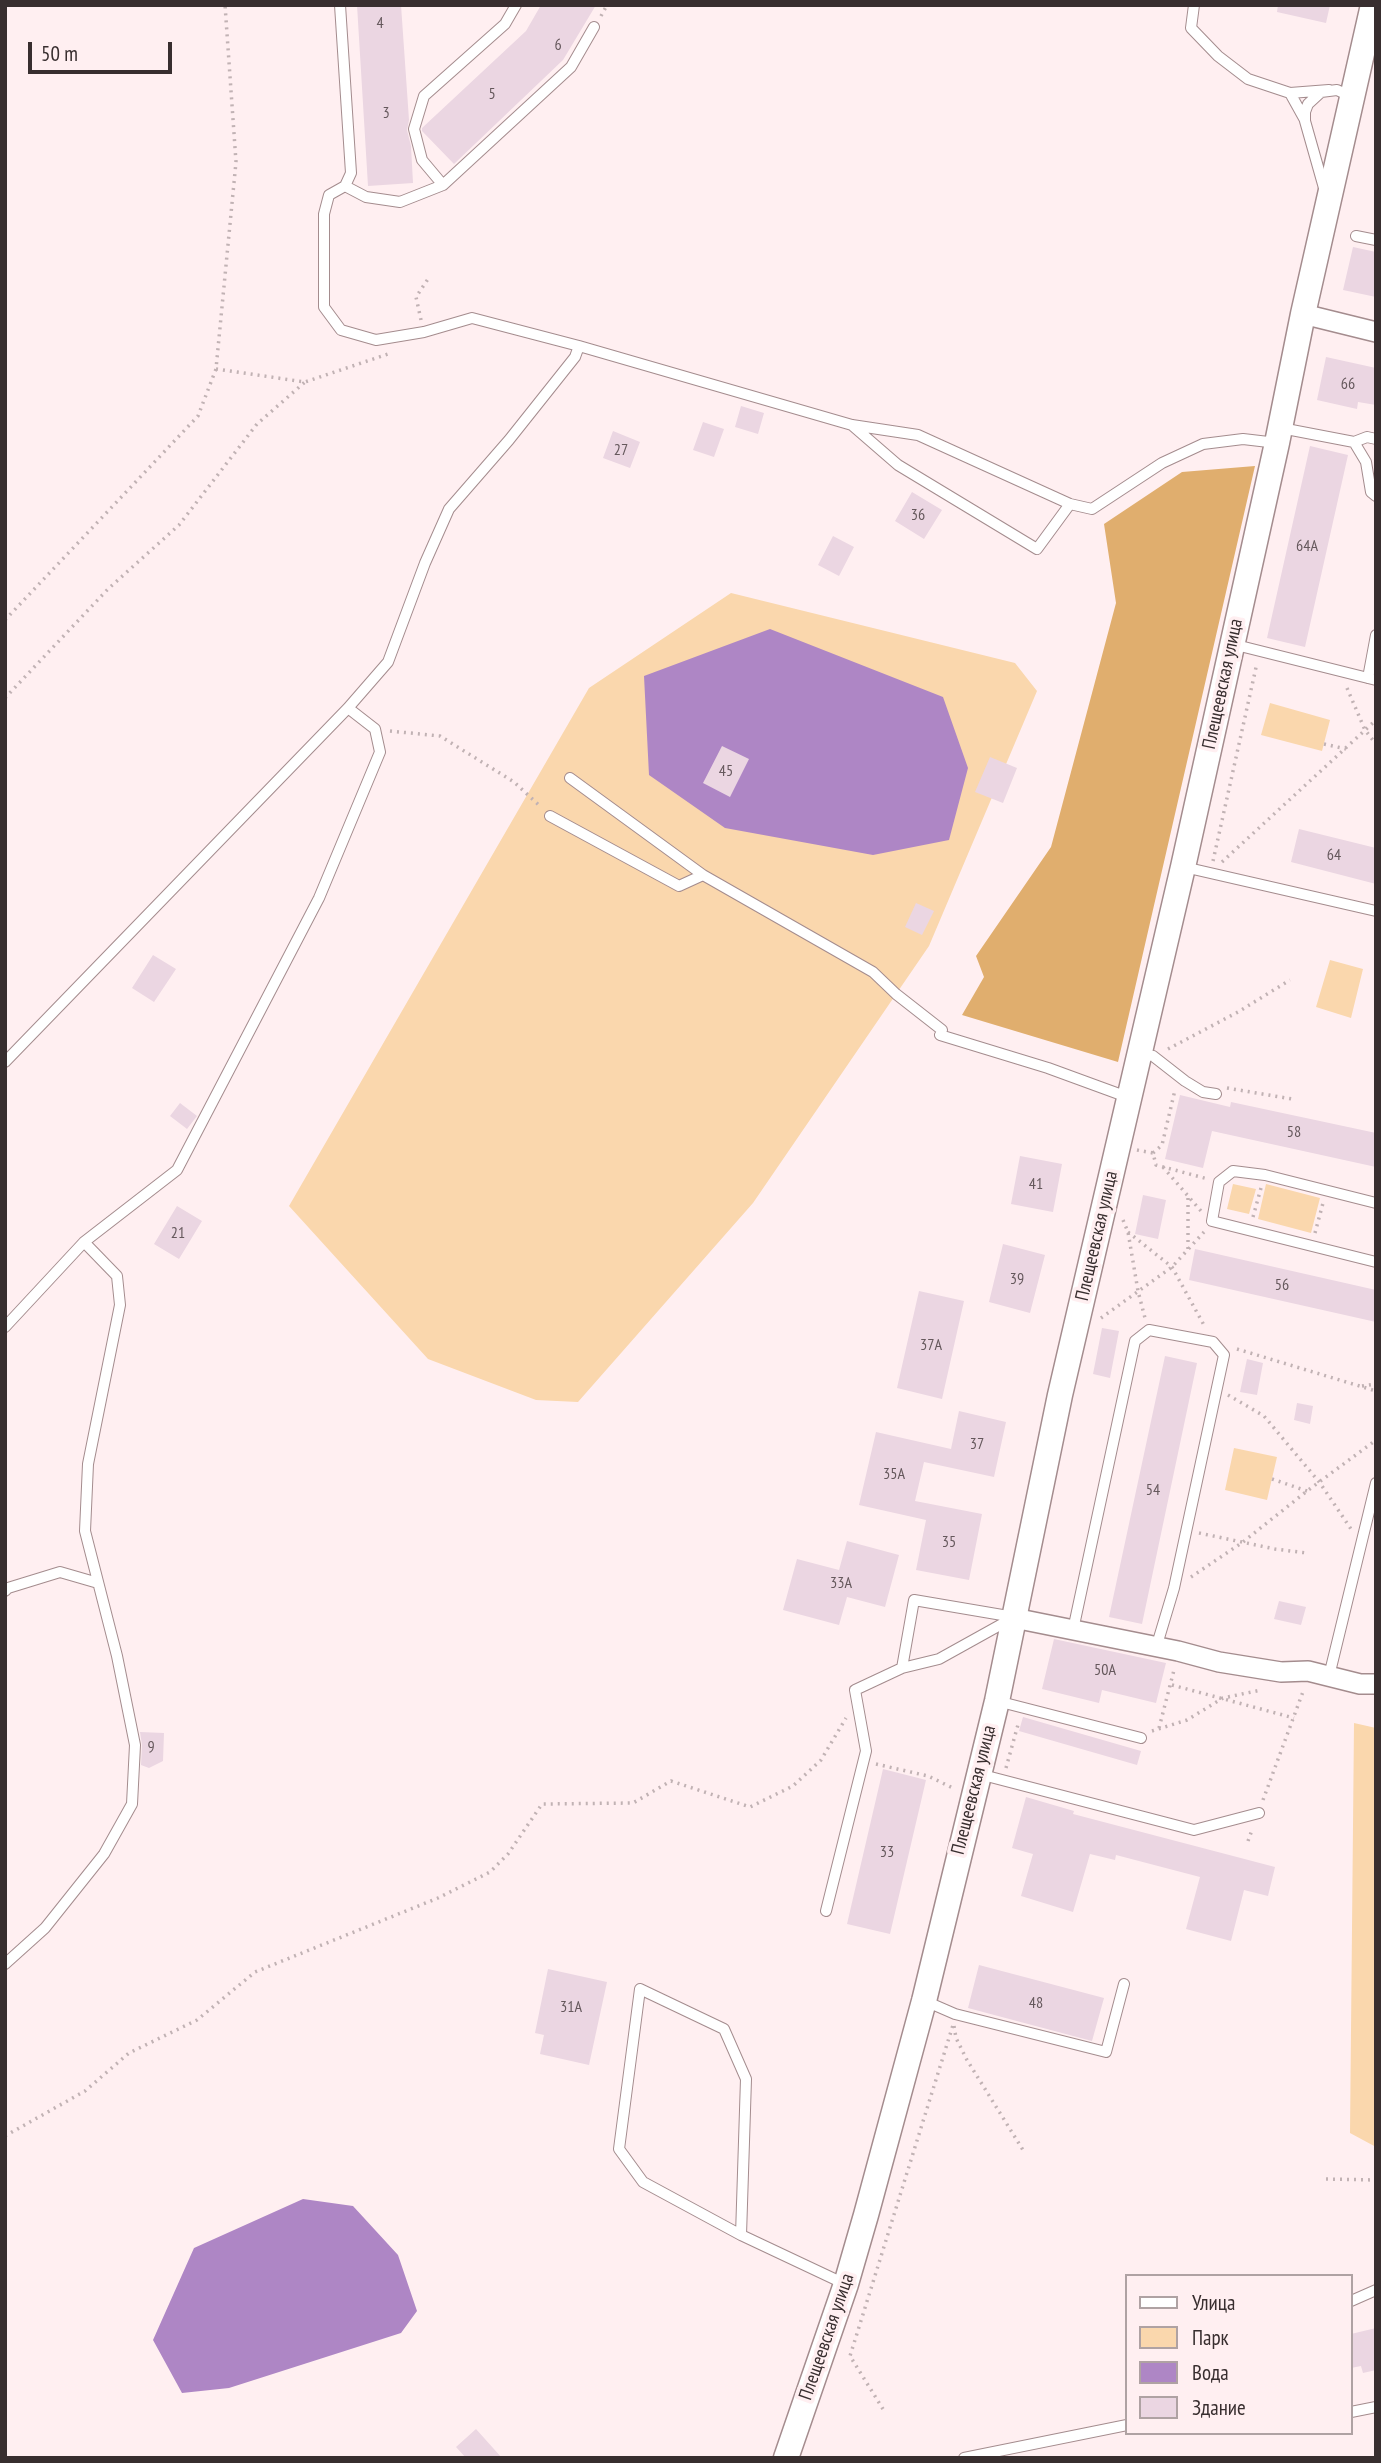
<!DOCTYPE html>
<meta charset="utf-8">
<style>
body{margin:0}
#map{position:relative;width:1381px;height:2463px;overflow:hidden;background:#ffeff1;font-family:"PT Sans Narrow",sans-serif}
canvas{display:block}
.frame{position:absolute;inset:0;border:7px solid #382e2f;pointer-events:none}
.legend{position:absolute;left:1125px;top:2274px;width:228px;height:161px;box-sizing:border-box;background:#ffeff1;border:2px solid #afa2a3;margin:0;padding:9px 12px;list-style:none;font-size:21px;color:#382e2f}
.legend li{display:flex;align-items:center;gap:14px;height:35px}
.legend b{width:35px;border:2px solid #afa2a3}
.scale{position:absolute;left:28px;top:42px;width:144px;height:32px;box-sizing:border-box;border:4px solid #382e2f;border-top:0;padding-left:9px;font-size:21px;line-height:24px;white-space:nowrap;color:#382e2f;-webkit-text-stroke:5px #ffeff1;paint-order:stroke}
</style>
<div id="map">
<canvas width="1381" height="2463"></canvas>
<div class="frame"></div>
<ul class="legend">
<li><b style="height:9px;background:#fff"></b>Улица</li>
<li><b style="height:19px;background:#fad7ad"></b>Парк</li>
<li><b style="height:19px;background:#ae86c5"></b>Вода</li>
<li><b style="height:19px;background:#ebd6e2"></b>Здание</li>
</ul>
<div class="scale">50 m</div>
</div>
<script>
const ctx = document.querySelector('canvas').getContext('2d');
ctx.lineJoin = 'round';
function paint(path, color) { ctx.fillStyle = color; ctx.fill(path, 'evenodd'); }
const toPath = rows => new Path2D(rows.map(r => 'M' + r).join(''));
function stroke(path, color, width, dash) { ctx.strokeStyle = color; ctx.lineWidth = width; ctx.lineCap = dash ? 'butt' : 'round'; ctx.setLineDash(dash || []); ctx.stroke(path); }
function label(font, color, halo, rows, align = 'center') {
  ctx.font = font + ' "PT Sans Narrow",sans-serif'; ctx.lineWidth = 7; ctx.setLineDash([]); ctx.textBaseline = 'middle'; ctx.strokeStyle = halo; ctx.fillStyle = color; for (const [text, x, y, turn = 0] of rows) {
    ctx.save(); ctx.translate(x, y); ctx.rotate((+turn || 0) * Math.PI / 180); ctx.textAlign = isNaN(turn) ? turn : align; if (halo) ctx.strokeText(text, 0, 0); ctx.fillText(text, 0, 0); ctx.restore();
  }
}
paint(toPath([
 [731,593,1015,663,1037,691,929,946,753,1203,578,1402,536,1400,428,1359,289,1206,589,688],
 [1270,703,1330,720,1322,751,1261,735],
 [1330,960,1363,969,1351,1018,1316,1007],
 [1233,1184,1256,1189,1249,1214,1227,1209],
 [1266,1184,1320,1198,1311,1233,1258,1219],
 [1234,1448,1277,1457,1267,1500,1225,1490],
 [1354,1723,1376,1728,1376,2147,1350,2133]
]), '#fad7ad');
paint(toPath([
 [1255,466,1118,1062,962,1015,984,977,976,956,1051,847,1116,603,1104,524,1182,472]
]), '#e0ae6e');
paint(toPath([
 [770,629,943,697,968,768,949,840,873,855,725,828,649,775,644,676],
 [303,2199,353,2206,398,2255,417,2311,401,2333,229,2388,182,2393,153,2340,194,2248]
]), '#ae86c5');
paint(toPath([
 [357,5,401,5,409,120,407,130,411,146,413,183,368,186],
 [541,5,596,5,563,60,454,164,422,131,422,128,526,31],
 [1278,5,1330,5,1326,23,1277,12],
 [1353,247,1376,252,1376,297,1343,290],
 [1326,357,1376,368,1376,405,1358,402,1357,409,1317,400],
 [741,406,764,413,758,434,735,427],
 [703,422,724,429,714,457,693,450],
 [613,431,640,442,630,468,603,458],
 [1310,446,1348,455,1305,647,1267,638],
 [912,492,942,510,924,539,895,521],
 [833,536,854,547,839,576,818,565],
 [722,746,749,759,730,797,703,783],
 [990,757,1017,768,1003,803,975,792],
 [1299,829,1376,848,1376,884,1291,862],
 [916,903,934,911,922,935,905,927],
 [153,955,176,969,154,1002,132,988],
 [1180,1095,1230,1107,1231,1102,1376,1133,1376,1167,1212,1131,1203,1168,1165,1159],
 [180,1103,197,1116,187,1129,170,1116],
 [1020,1156,1062,1164,1053,1212,1011,1204],
 [1143,1195,1166,1200,1158,1239,1135,1234],
 [177,1206,202,1221,179,1259,154,1244],
 [1003,1244,1045,1255,1030,1313,989,1302],
 [1195,1249,1376,1290,1376,1322,1189,1280],
 [919,1291,964,1301,942,1399,897,1388],
 [1102,1328,1119,1331,1110,1378,1093,1374],
 [1165,1356,1197,1363,1142,1624,1109,1617],
 [1247,1359,1263,1363,1257,1395,1240,1392],
 [1297,1403,1313,1406,1310,1424,1294,1420],
 [959,1411,1006,1422,994,1477,924,1462,915,1501,982,1514,969,1580,916,1570,926,1520,859,1505,876,1432,951,1449],
 [847,1541,899,1555,885,1607,847,1597,839,1625,783,1610,797,1559,839,1570],
 [1279,1601,1306,1607,1301,1625,1274,1619],
 [1054,1639,1166,1663,1156,1703,1102,1690,1099,1703,1042,1689],
 [1023,1717,1141,1751,1137,1765,1019,1731],
 [140,1732,164,1733,163,1761,149,1768,141,1765,142,1745],
 [883,1769,926,1780,890,1934,847,1924],
 [1026,1797,1074,1811,1073,1814,1275,1867,1268,1896,1244,1890,1231,1941,1186,1929,1200,1877,1116,1855,1115,1860,1090,1854,1073,1912,1021,1896,1033,1854,1012,1848],
 [979,1965,1104,1998,1092,2041,968,2008],
 [548,1969,607,1982,589,2065,540,2054,544,2035,535,2033],
 [1376,2328,1376,2370,1363,2373,1361,2366,1351,2368,1351,2334],
 [476,2429,502,2458,466,2458,456,2447]
]), '#ebd6e2');
const service = toPath([
 [340,5,351,173,345,186,329,195,324,214,324,307,341,330,376,340,424,332,472,318,579,346,852,425,918,435,1070,504,1092,509,1162,463,1203,444,1243,439,1277,443],
 [1194,5,1191,28,1218,56,1248,79,1290,93,1329,90],
 [1290,93,1305,120],
 [443,185,422,160,414,129,424,96,505,24,516,5],
 [345,186,366,197,400,202,443,185,571,67,594,27],
 [1324,188,1305,121,1305,112,1308,104,1321,92,1337,90,1350,96],
 [1356,236,1376,240],
 [853,426,898,465,1037,549,1070,504],
 [1281,428,1354,442,1367,437,1376,439],
 [1354,442,1366,462,1371,492,1376,496],
 [1232,644,1376,680],
 [1368,678,1376,635],
 [570,778,703,875,873,972,896,994,942,1030],
 [550,816,679,886,703,875],
 [1184,867,1376,911],
 [940,1035,1048,1068,1130,1098],
 [1141,1054,1153,1056,1185,1081,1203,1092,1216,1094],
 [5,1062,348,708,388,662,425,563,449,509,509,440,575,357,579,346],
 [1376,1203,1265,1175,1233,1171,1219,1182,1212,1221,1376,1262],
 [5,1327,84,1242,177,1170,319,898,380,752,375,729,348,708],
 [5,1591,8,1588,60,1572,98,1583],
 [1073,1630,1135,1341,1149,1330,1213,1342,1224,1355,1174,1588,1156,1648],
 [902,1668,914,1600,1014,1617],
 [1329,1676,1376,1483],
 [997,1701,1141,1738],
 [979,1774,1194,1830,1259,1813],
 [826,1911,866,1751,855,1690,902,1668,939,1659,1011,1619],
 [5,1964,45,1928,104,1854,132,1804,135,1745,117,1656,85,1531,88,1464,120,1305,117,1276,84,1242],
 [925,2001,955,2014,1106,2052,1124,1984],
 [741,2235,643,2182,619,2149,640,1989,724,2029,746,2079,741,2235,845,2284],
 [1351,2301,1376,2290],
 [1351,2412,1376,2407],
 [964,2458,1127,2425]
]);
const minor = toPath([
 [1303,314,1376,332],
 [1014,1618,1178,1651,1219,1662,1281,1672,1308,1671,1360,1684,1376,1684]
]);
const tertiary = toPath([
 [786,2458,846,2284,866,2215,924,2001,997,1701,1060,1395,1183,867,1277,443,1303,314,1373,5]
]);
stroke(service, '#a48c8e', 12);
stroke(minor, '#a48c8e', 22);
stroke(tertiary, '#a48c8e', 27);
stroke(toPath([
 [601,16,607,5],
 [421,320,416,297,430,276],
 [216,369,305,382,391,353],
 [5,620,198,416,216,369,236,162,225,5],
 [1347,688,1365,730,1376,744],
 [5,698,108,589,179,525,257,424,305,382],
 [390,731,440,736,514,782,541,807],
 [1324,744,1346,749],
 [1213,861,1257,663],
 [1222,862,1376,720],
 [1168,1049,1238,1012,1290,980],
 [1227,1088,1292,1099],
 [1137,1150,1153,1153,1156,1165,1208,1179],
 [1153,1153,1162,1145,1175,1090],
 [1163,1167,1201,1211],
 [1188,1198,1188,1249],
 [1253,1217,1261,1188],
 [1123,1220,1128,1232,1138,1291,1145,1318],
 [1128,1232,1172,1267,1205,1327],
 [1315,1233,1323,1203],
 [1101,1318,1172,1267,1204,1232],
 [1237,1349,1376,1391],
 [1362,1386,1376,1384],
 [1228,1395,1264,1416,1320,1483,1351,1529],
 [1272,1479,1307,1491],
 [1199,1533,1275,1549,1307,1553],
 [1191,1577,1243,1542,1307,1491,1376,1440],
 [1172,1685,1294,1718],
 [1159,1728,1174,1670],
 [1152,1731,1187,1720,1223,1698,1261,1690],
 [876,1764,928,1776,955,1789],
 [1006,1768,1019,1721],
 [1263,1800,1304,1689],
 [1248,1841,1252,1830],
 [954,2026,956,2038,967,2060,1023,2150],
 [5,2136,85,2091,129,2053,197,2020,255,1972,438,1898,490,1872,508,1854,542,1804,633,1803,671,1781,750,1807,793,1786,821,1760,846,1718],
 [1326,2179,1376,2180],
 [883,2409,850,2356,953,2025]
]), '#c1b2b4', 3.5, [2, 5]);
stroke(service, '#fff', 10);
stroke(minor, '#fff', 19);
stroke(tertiary, '#fff', 24);
label('16px', '#65585c', null, [
 ["4",380,23],
 ["6",558,45],
 ["5",492,94],
 ["3",386,113],
 ["66",1348,384],
 ["27",621,450],
 ["36",918,515],
 ["64А",1307,546],
 ["45",726,771],
 ["64",1334,855],
 ["58",1294,1132],
 ["41",1036,1184],
 ["21",178,1233],
 ["39",1017,1279],
 ["56",1282,1285],
 ["37А",931,1345],
 ["37",977,1444],
 ["35А",894,1474],
 ["54",1153,1490],
 ["35",949,1542],
 ["33А",841,1583],
 ["50А",1105,1670],
 ["9",151,1747],
 ["33",887,1852],
 ["48",1036,2003],
 ["31А",571,2007]
]);
label('19px', '#382e2f', '#ffeff1', [
 ["Плещеевская улица",1223,684,-78],
 ["Плещеевская улица",1097,1236,-77],
 ["Плещеевская улица",974,1790,-76],
 ["Плещеевская улица",827,2337,-71]
]);
</script>
